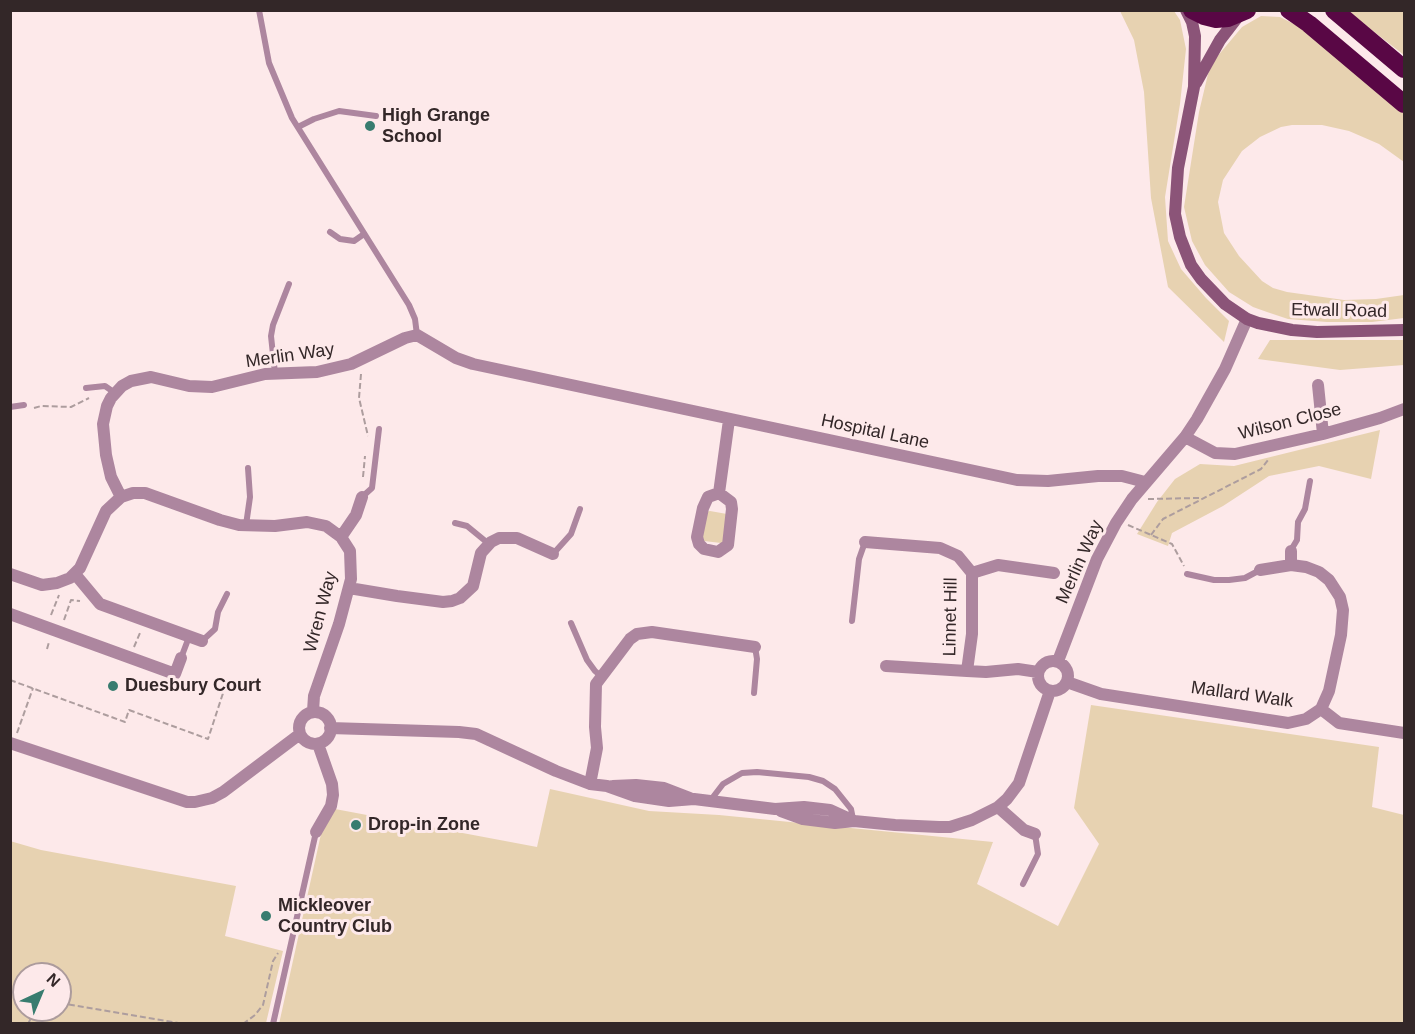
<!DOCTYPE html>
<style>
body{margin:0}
#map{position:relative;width:1415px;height:1034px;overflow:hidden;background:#fde9ea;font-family:Arial,sans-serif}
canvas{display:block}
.frame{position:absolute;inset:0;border:12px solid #332728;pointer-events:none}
.north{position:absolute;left:12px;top:962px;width:60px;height:60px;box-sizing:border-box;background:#fde9ea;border:2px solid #ac9b9c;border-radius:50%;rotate:44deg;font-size:16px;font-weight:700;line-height:24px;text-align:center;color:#332728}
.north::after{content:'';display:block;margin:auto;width:21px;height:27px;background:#387c6f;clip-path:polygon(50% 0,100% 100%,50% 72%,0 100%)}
</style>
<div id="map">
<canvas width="1415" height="1034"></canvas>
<div class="frame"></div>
<div class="north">N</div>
</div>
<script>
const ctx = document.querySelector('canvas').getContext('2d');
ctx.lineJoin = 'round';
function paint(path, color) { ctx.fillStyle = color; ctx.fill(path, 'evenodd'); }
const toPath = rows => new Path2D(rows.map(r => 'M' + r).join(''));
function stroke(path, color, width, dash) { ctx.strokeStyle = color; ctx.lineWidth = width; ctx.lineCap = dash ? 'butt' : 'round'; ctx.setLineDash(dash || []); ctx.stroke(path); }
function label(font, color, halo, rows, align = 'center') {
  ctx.font = font + ' Arial,sans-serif'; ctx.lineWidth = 6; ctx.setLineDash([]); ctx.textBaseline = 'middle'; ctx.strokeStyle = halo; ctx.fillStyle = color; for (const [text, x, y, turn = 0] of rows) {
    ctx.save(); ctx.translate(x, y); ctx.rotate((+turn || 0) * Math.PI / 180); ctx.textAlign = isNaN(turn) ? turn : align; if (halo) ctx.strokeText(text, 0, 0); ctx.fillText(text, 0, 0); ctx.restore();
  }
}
paint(toPath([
 [1120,11,1174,11,1180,20,1186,49,1180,104,1165,197,1168,241,1181,269,1206,298,1229,321,1224,342,1168,287,1151,198,1144,92,1134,40],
 [1347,11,1404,11,1404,55,1351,14],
 [1261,16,1280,17,1300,27,1404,114,1404,162,1379,144,1349,131,1322,125,1292,125,1281,127,1260,137,1242,151,1223,180,1218,202,1224,233,1239,256,1262,281,1273,288,1287,292,1344,300,1376,299,1404,295,1404,318,1372,322,1327,322,1288,319,1267,312,1253,307,1229,292,1205,265,1192,241,1184,207,1199,112,1208,74,1216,58,1242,27],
 [1270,340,1404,340,1404,365,1340,370,1258,359],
 [1380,430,1371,479,1319,466,1269,476,1223,506,1172,533,1168,546,1137,534,1157,502,1175,479,1200,464,1234,466],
 [710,511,727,514,725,540,721,543,704,541,702,534,706,512],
 [1091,705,1379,747,1372,807,1404,815,1404,1023,279,1024,321,834,335,809,537,847,550,789,649,811,719,815,993,842,977,884,1058,926,1099,844,1074,808],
 [10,841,41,850,236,886,225,936,283,951,266,1023,11,1023],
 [24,974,60,974,60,1010,24,1010]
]), '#e7d2b1');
stroke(toPath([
 [361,374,359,398,368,436],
 [34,408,41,406,71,407,89,398],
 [363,477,365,456],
 [1148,499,1199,498],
 [1128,525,1172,544,1184,566],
 [1151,535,1163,519,1261,469,1268,460],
 [51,615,59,595],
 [64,620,71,600,80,601],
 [134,647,140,633],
 [47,649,49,642],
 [10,680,125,722,129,710,208,739,226,684],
 [17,733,33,688],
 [60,1003,184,1024],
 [28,1024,35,1010],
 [243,1024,255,1015,263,1005,273,961,278,953]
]), '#ad9d9e', 2, [6, 3]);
stroke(toPath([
 [259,10,269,63,292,118,409,305,415,319,417,335],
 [298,127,314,119,339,111,376,116],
 [330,232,340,239,354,241,364,234],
 [275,373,271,336,273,325,289,284],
 [86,388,105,386,115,393],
 [10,407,24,405],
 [362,497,372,488,379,429],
 [455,523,467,526,489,544],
 [246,525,250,497,248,468],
 [1291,550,1297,540,1298,522,1305,509,1310,481],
 [553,554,571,534,580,509],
 [1187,574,1214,580,1229,580,1245,578,1260,570],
 [852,621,859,559,865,542],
 [571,623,587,660,595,671,601,676],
 [202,641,215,629,218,612,227,594],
 [181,658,189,637],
 [754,693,757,659,755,647],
 [710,801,723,784,742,773,757,772,809,777,823,781,835,789,851,809,853,819],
 [1023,884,1038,854,1035,834],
 [273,1024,316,832]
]), '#ad869f', 6);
stroke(toPath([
 [1318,385,1323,434],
 [1185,437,1215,453,1235,454,1323,434,1380,418,1404,409],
 [719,493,708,497,703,508,697,537,699,544,704,549,718,552,728,545,732,509,731,502,719,493,729,420],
 [121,497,111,477,106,455,103,424,107,406,111,398,122,386,131,381,151,377,189,386,212,387,265,374,317,372,351,364,405,338,417,335,456,358,473,364,1017,480,1048,481,1098,476,1122,476,1145,482],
 [341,537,356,515,362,497],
 [865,542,940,548,958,556,972,573,972,634,967,671,986,672,1018,669,1038,672],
 [1291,551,1291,565],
 [1260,570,1291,565,1306,567,1319,572,1329,580,1340,597,1343,610,1341,635,1329,691,1321,709],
 [972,573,998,565,1054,573],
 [10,574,42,585,57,583,70,578,80,568,106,511,121,497,133,493,145,493,220,520,239,525,275,526,307,522,326,526,341,537,350,551,351,579,339,624,314,696,313,711],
 [75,574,100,604,202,641],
 [349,588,397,596,443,602,452,601,460,598,473,586,481,553,491,542,499,538,517,538,553,554],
 [10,614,175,674,181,658],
 '1038 676a15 15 0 1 1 30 0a15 15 0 1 1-30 0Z',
 [1058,661,1097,559,1116,523,1132,499,1185,437,1197,419,1225,369,1247,319],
 [886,666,967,671],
 [1067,682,1101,694,1288,723,1306,719,1321,709,1339,723,1404,733],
 '299 728a16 16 0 1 1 32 0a16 16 0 1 1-32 0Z',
 [330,728,459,732,476,734,556,771,590,784,607,786,635,796,669,801,694,799,775,809,804,807,830,810,854,821],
 [10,743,187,802,195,802,212,798,223,792,300,734],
 [590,784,597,748,595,727,596,684,630,639,637,634,652,632,755,647],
 [613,786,636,785,664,788,690,798],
 [998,807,1024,830,1035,834],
 [781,811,803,819,835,823,854,821,895,825,939,827,950,827,972,820,998,807,1007,799,1019,783,1050,691],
 [316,832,331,806,333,795,332,784,318,744]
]), '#ad869f', 12);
stroke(toPath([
 [1186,10,1192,22,1195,36,1194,87,1178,168,1175,214,1180,237,1191,265,1201,279,1225,304,1247,319,1258,323,1292,330,1317,332,1404,330],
 [1196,83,1220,40,1240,14]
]), '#8b5478', 12);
stroke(toPath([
 [1192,10,1204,16,1216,19,1228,18,1247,10],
 [1289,10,1309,24,1404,104],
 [1334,10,1404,69]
]), '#590745', 18);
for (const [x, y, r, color] of [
 [370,126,6,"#387c6f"],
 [113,686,6,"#387c6f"],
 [356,825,6,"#387c6f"],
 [266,916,6,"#387c6f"]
]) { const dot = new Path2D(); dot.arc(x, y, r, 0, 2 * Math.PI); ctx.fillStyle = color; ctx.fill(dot); stroke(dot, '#fde9ea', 2); }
label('bold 18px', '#332728', '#fde9ea', [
 ["High Grange",382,116],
 ["School",382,137],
 ["Duesbury Court",125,686],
 ["Drop-in Zone",368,825],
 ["Mickleover",278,906],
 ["Country Club",278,927]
], 'left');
label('18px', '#332728', '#fde9ea', [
 ["Etwall Road",1339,311,1],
 ["Merlin Way",290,356,-8],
 ["Wilson Close",1290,422,-14],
 ["Hospital Lane",875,432,12],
 ["Merlin Way",1080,562,-66],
 ["Wren Way",321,612,-75],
 ["Linnet Hill",951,617,-89],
 ["Mallard Walk",1242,695,8]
]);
</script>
